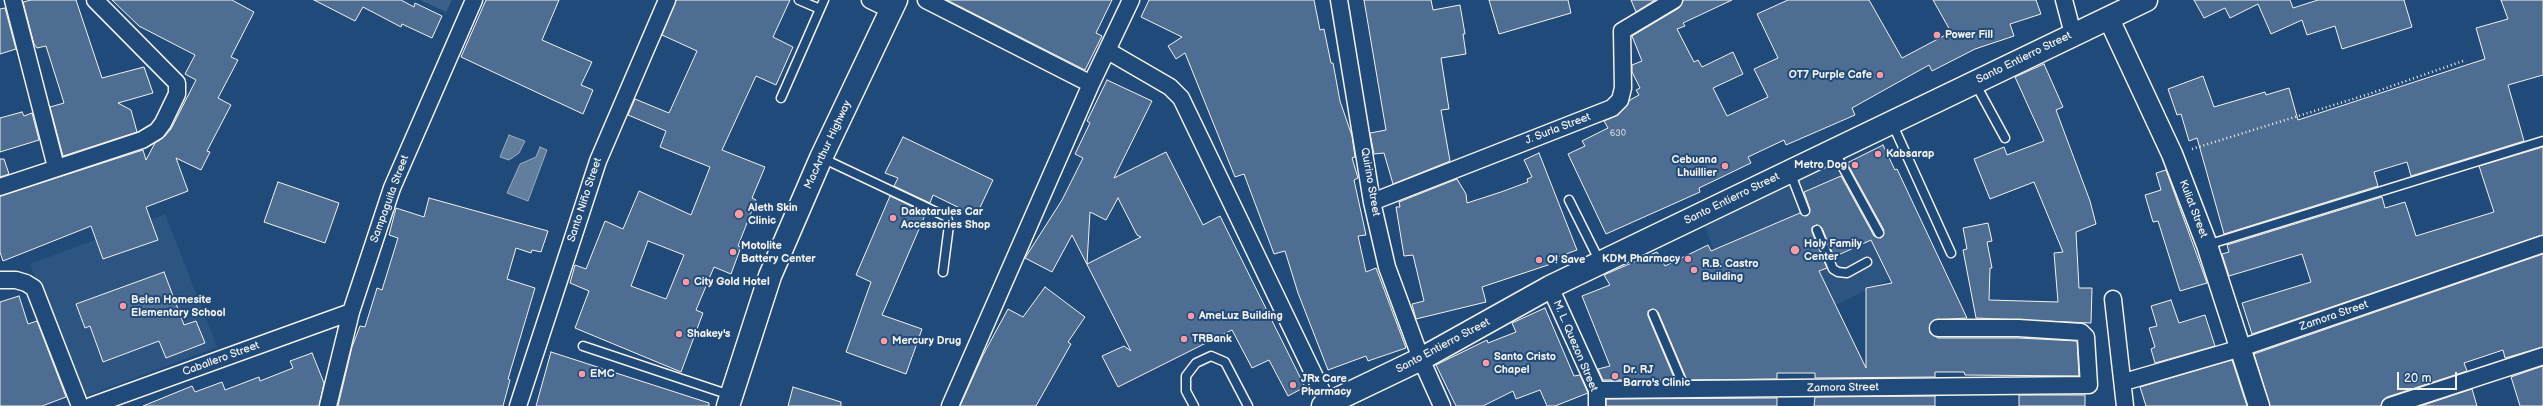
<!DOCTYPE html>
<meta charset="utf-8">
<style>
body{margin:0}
#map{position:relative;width:2543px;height:406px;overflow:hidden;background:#1f4a7a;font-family:"Balsamiq Sans",sans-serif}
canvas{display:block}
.scale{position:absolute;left:2397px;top:372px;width:60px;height:18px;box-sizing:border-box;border:2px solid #f4f1e8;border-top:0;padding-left:5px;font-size:12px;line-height:14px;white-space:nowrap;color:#f4f1e8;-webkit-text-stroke:3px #1f4a7a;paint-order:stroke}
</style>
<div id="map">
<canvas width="2543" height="406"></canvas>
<div class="scale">20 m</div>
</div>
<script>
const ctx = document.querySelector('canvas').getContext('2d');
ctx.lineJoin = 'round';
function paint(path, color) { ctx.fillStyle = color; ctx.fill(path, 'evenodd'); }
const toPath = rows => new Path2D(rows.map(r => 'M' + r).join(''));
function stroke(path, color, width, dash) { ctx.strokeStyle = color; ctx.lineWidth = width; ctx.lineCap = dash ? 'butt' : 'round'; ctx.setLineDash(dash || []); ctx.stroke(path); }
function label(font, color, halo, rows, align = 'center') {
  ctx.font = font + ' "Balsamiq Sans",sans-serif'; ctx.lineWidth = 4; ctx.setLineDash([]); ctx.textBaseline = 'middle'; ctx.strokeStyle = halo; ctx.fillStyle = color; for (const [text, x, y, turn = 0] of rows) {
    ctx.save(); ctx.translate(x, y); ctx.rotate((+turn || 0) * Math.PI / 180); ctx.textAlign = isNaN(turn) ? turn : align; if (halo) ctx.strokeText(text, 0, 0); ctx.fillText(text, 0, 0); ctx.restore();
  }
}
paint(toPath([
 [1834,161,1890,279,1817,314,1723,273,1705,227],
 [165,214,217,347,81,398,30,264]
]), '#2d5581');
paint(toPath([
 [420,0,452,0,446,12]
]), '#3a5f88');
const water = toPath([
 [509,135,525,141,519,153,509,160,500,157,509,135],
 [540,147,547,150,528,201,507,193,520,164,536,157,540,147]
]);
paint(water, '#627e9d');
stroke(water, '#9cacbb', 1);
const building = toPath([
 [31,0,76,0,102,78,144,67,153,93,118,103,131,110,137,132,63,156,50,107,64,103,46,46,37,48,34,44,23,2,31,0],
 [112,0,232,0,254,12,231,57,238,60,218,98,231,105,207,151,210,152,201,170,176,158,188,191,146,207,158,240,103,259,91,226,3,261,0,252,0,196,143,150,146,160,155,143,164,137,171,129,196,80,185,74,195,55,139,26,112,0],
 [314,0,401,0,414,7,415,3,442,16,432,38,402,24,401,27,363,7,355,21,314,0],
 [486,0,559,0,542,40,592,62,581,85,593,90,583,114,461,57,486,0],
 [676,0,790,0,773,37,793,47,776,85,756,76,722,150,765,167,752,198,756,200,738,246,741,247,731,274,714,267,696,310,703,313,681,372,575,328,589,291,570,283,575,265,586,269,605,221,623,229,639,191,691,215,710,167,660,147,666,131,628,115,635,99,669,113,697,51,662,35,676,0],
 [648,241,684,255,666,299,631,286,648,241],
 [947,0,1112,0,1096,33,1102,36,1085,70,947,0],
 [1149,0,1314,0,1320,30,1324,29,1331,63,1333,63,1340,101,1352,136,1355,157,1352,158,1358,178,1354,180,1366,235,1358,236,1366,272,1376,268,1406,348,1368,361,1366,356,1328,370,1298,293,1285,251,1274,254,1244,174,1235,177,1185,53,1176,59,1168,46,1182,37,1141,17,1149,0],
 [1364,0,1431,0,1433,10,1460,5,1465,34,1463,34,1466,54,1441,58,1449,109,1441,110,1450,161,1393,184,1384,153,1374,154,1370,133,1386,130,1364,0],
 [1489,0,1568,0,1571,13,1499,34,1489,0],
 [1631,0,1655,0,1636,12,1631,0],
 [1683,0,1732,0,1683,23,1685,26,1677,29,1694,62,1698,60,1702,67,1733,52,1743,74,1713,88,1727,116,1768,97,1754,69,1778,58,1757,14,1788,0,1869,0,1902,58,1951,32,1933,0,2036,0,2041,14,2010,24,2014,36,1975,49,1932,71,1929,65,1852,108,1855,115,1786,145,1784,140,1748,157,1751,163,1699,188,1700,192,1606,234,1568,154,1585,146,1582,141,1608,128,1604,121,1618,115,1630,100,1639,95,1636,90,1640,88,1632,72,1632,65,1642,61,1632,36,1679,8,1683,0],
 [2194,0,2290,0,2293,8,2318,0,2404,0,2412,27,2342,49,2335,26,2307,35,2302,20,2271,34,2258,4,2230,18,2225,8,2204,18,2194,0],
 [2501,0,2543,0,2543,75,2508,85,2524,141,2411,176,2407,162,2374,172,2378,186,2224,234,2197,138,2189,141,2181,114,2177,115,2168,89,2203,76,2214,107,2265,92,2266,95,2289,88,2298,120,2485,59,2476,28,2508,19,2501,0],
 [5,8,16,49,0,54,0,9,5,8],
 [2044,64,2063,107,2056,110,2090,201,2096,224,2076,232,2079,288,2092,288,2091,323,1976,318,1963,250,1967,249,1963,228,1988,223,1992,241,1987,242,1992,268,1990,268,1989,300,2058,302,2054,253,2063,252,2034,182,1990,199,1974,159,2004,147,2007,155,2044,141,2015,77,2044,64],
 [1107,80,1152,101,1114,178,1166,152,1203,225,1220,216,1305,387,1288,396,1269,360,1252,368,1232,330,1118,387,1102,356,1124,346,1131,351,1072,235,1052,272,1025,258,1062,200,1083,158,1075,154,1090,123,1087,121,1107,80],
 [1118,198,1137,235,1141,237,1087,264,1090,212,1106,220,1118,198],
 [22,112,24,116,32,113,39,140,0,152,0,118,22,112],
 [903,137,993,180,976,216,933,195,930,203,894,186,898,178,885,173,903,137],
 [1883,145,1895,170,1897,169,1967,318,1934,320,1930,324,1930,333,1938,338,2018,338,2077,341,2079,376,1965,375,1964,372,1935,372,1935,377,1815,378,1815,373,1777,373,1777,379,1687,380,1658,312,1653,309,1648,311,1648,316,1675,380,1603,380,1598,369,1610,366,1582,296,1610,285,1604,275,1657,252,1665,266,1708,245,1711,251,1800,213,1807,216,1810,209,1804,192,1841,176,1874,236,1881,238,1884,230,1847,163,1883,145],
 [1817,225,1822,228,1834,257,1871,240,1892,283,1866,288,1866,368,1819,271,1827,268,1812,232,1812,227,1817,225],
 [2543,147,2543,235,2252,334,2242,303,2311,282,2302,254,2229,276,2222,254,2229,252,2227,245,2382,197,2385,208,2405,202,2416,236,2494,212,2479,166,2543,147],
 [1539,153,1577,250,1555,258,1557,262,1482,287,1486,302,1416,319,1412,304,1424,301,1413,255,1404,256,1396,207,1400,207,1399,202,1457,179,1466,194,1467,203,1501,192,1528,182,1527,179,1532,177,1524,160,1539,153],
 [0,159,4,159,9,174,0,177,0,159],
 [2166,170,2207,283,2180,291,2158,221,2153,222,2145,195,2161,190,2156,173,2166,170],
 [278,182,339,203,325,243,264,222,278,182],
 [890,196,926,213,882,315,922,329,906,374,846,352,871,282,856,275,890,196],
 [429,198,548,231,541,252,532,250,531,253,516,248,507,279,535,288,508,379,510,380,503,406,338,406,352,347,360,326,365,327,377,288,382,290,398,238,389,235,396,208,424,217,429,198],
 [2543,254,2543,347,2505,358,2503,350,2464,363,2467,371,2387,397,2383,400,2381,406,2270,406,2254,354,2543,254],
 [164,272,184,325,196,321,205,343,166,358,159,341,103,362,90,326,85,328,76,304,164,272],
 [1045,287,1085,317,1068,342,1071,344,1036,406,960,406,983,355,1008,309,1023,317,1045,287],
 [19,296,28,324,37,321,66,397,42,406,0,406,0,302,19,296],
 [2171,300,2179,323,2205,315,2215,346,2155,363,2151,349,2155,347,2149,328,2157,326,2151,306,2171,300],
 [1545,308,1574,376,1580,375,1588,393,1555,406,1547,406,1540,390,1516,399,1513,391,1483,406,1456,406,1436,365,1487,340,1488,343,1516,332,1512,323,1545,308],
 [551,352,709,403,709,406,536,406,551,352],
 [312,353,324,383,319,406,143,406,192,386,195,392,222,382,225,390,259,377,260,381,293,368,290,361,312,353],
 [2232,360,2247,406,2146,406,2140,387,2232,360],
 [2543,366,2543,406,2520,406,2511,377,2543,366],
 [793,387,841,402,841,406,788,406,793,387],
 [2472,389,2477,406,2421,406,2472,389],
 [2019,395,2085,395,2085,406,2019,406,2019,395],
 [1935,396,1935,406,1814,406,1815,397,1935,396],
 [1777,398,1777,406,1606,406,1606,399,1777,398]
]);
paint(building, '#4d6e92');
stroke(building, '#f4f1e8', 1);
const service = toPath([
 [799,0,820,9],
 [1975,83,2005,138],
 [781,98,824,0],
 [1892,123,1951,253],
 [1834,151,1879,233],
 [822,158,947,217,949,225,943,272],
 [1790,172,1805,211],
 [1569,200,1600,262],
 [1817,230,1833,269,1838,272,1847,273,1867,262],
 [2207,245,2543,141],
 [1653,314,1685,389],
 [583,346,730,395],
 [1194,406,1186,391,1186,376,1196,363,1211,356,1225,362,1248,406]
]);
const minor = toPath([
 [13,0,56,167],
 [870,0,891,10],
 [926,0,1091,84],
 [1339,0,1372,202,1387,267,1421,359,1442,406],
 [2064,0,2073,34],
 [1108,51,1170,87,1181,98,1328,404],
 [0,187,142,140,157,131,163,123,177,94,177,83,95,0],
 [1372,202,1612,108,1620,100,1623,88,1622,31,1674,0],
 [0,280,16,280,26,283,34,288,80,406],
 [1550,287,1597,390,1597,406],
 [2113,299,2125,406],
 [2124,382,2241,348,2543,244],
 [1597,390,2089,385,2086,337,2081,332,2018,328,1938,328],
 [91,406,351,312],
 [328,406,351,312,392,188,474,0],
 [518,406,598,161,667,0],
 [950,406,1091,84,1131,0],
 [2390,406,2543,356]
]);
const tertiary = toPath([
 [2109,19,2172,154,2207,245,2259,406]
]);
const secondary = toPath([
 [1323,406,1421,359,1550,287,2146,0]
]);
const trunk = toPath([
 [728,406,770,276,821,158,896,0]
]);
stroke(service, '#f4f1e8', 11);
stroke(minor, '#f4f1e8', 19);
stroke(tertiary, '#f4f1e8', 23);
stroke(secondary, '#f4f1e8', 25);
stroke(trunk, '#f4f1e8', 25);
stroke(toPath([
 [2192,149,2369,94,2463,61]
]), '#f4f1e8', 2.5, [1, 3]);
stroke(service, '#1f4a7a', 8);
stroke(minor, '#1f4a7a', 16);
stroke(tertiary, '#1f4a7a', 20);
stroke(secondary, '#1f4a7a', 22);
stroke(trunk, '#1f4a7a', 22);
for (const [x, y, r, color] of [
 [1937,35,4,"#ff9aa2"],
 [1880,75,4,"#ff9aa2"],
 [1878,154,4,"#ff9aa2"],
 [1855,165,4,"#ff9aa2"],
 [1725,166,4,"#ff9aa2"],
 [739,214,5,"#ff9aa2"],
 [893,218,4,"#ff9aa2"],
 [1795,250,5,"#ff9aa2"],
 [733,252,4,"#ff9aa2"],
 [1688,259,4,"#ff9aa2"],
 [1539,260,4,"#ff9aa2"],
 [1694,270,4,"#ff9aa2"],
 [686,282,4,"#ff9aa2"],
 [123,306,4,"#ff9aa2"],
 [1191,316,4,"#ff9aa2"],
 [679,334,4,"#ff9aa2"],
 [1184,339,4,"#ff9aa2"],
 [884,341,4,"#ff9aa2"],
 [1486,363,4,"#ff9aa2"],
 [582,374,4,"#ff9aa2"],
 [1615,376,4,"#ff9aa2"],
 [1293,385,4,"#ff9aa2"]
]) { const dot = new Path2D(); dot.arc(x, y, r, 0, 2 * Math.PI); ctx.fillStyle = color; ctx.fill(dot); stroke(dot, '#1f4a7a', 1.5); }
label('9px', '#cad0d2', null, [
 ["630",1618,134]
]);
label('bold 11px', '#f4f1e8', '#1f4a7a', [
 ["Power Fill",1945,35],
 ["OT7 Purple Cafe",1872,75,"right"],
 ["Kabsarap",1886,154],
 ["Cebuana",1717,160,"right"],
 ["Lhuillier",1717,173,"right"],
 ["Metro Dog",1847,165,"right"],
 ["Aleth Skin",748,208],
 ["Clinic",748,221],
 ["Dakotarules Car",901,212],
 ["Accessories Shop",901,225],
 ["Holy Family",1804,244],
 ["Center",1804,257],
 ["Motolite",741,246],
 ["Battery Center",741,259],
 ["KDM Pharmacy",1680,259,"right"],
 ["O! Save",1547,260],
 ["R.B. Castro",1702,264],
 ["Building",1702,277],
 ["City Gold Hotel",694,282],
 ["Belen Homesite",131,300],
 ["Elementary School",131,313],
 ["AmeLuz Building",1199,316],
 ["Shakey's",687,334],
 ["TRBank",1192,339],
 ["Mercury Drug",892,341],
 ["Santo Cristo",1494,357],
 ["Chapel",1494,370],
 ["Dr. RJ",1623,370],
 ["Barro's Clinic",1623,383],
 ["EMC",590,374],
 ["JRx Care",1301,379],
 ["Pharmacy",1301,392]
], 'left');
label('11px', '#f4f1e8', '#1f4a7a', [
 ["Santo Entierro Street",2024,58,-26],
 ["J. Surla Street",1558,129,-21],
 ["MacArthur Highway",828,145,-65],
 ["Quirino Street",1370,182,80],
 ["Sampaguita Street",390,199,-70],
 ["Santo Entierro Street",1732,199,-26],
 ["Santo Niño Street",585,200,-72],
 ["Kuliat Street",2193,209,69],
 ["Zamora Street",2334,316,-19],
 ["Santo Entierro Street",1443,346,-28],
 ["M. L. Quezon Street",1575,346,67],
 ["Caballero Street",221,359,-20],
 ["Zamora Street",1843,388,-1]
]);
</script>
